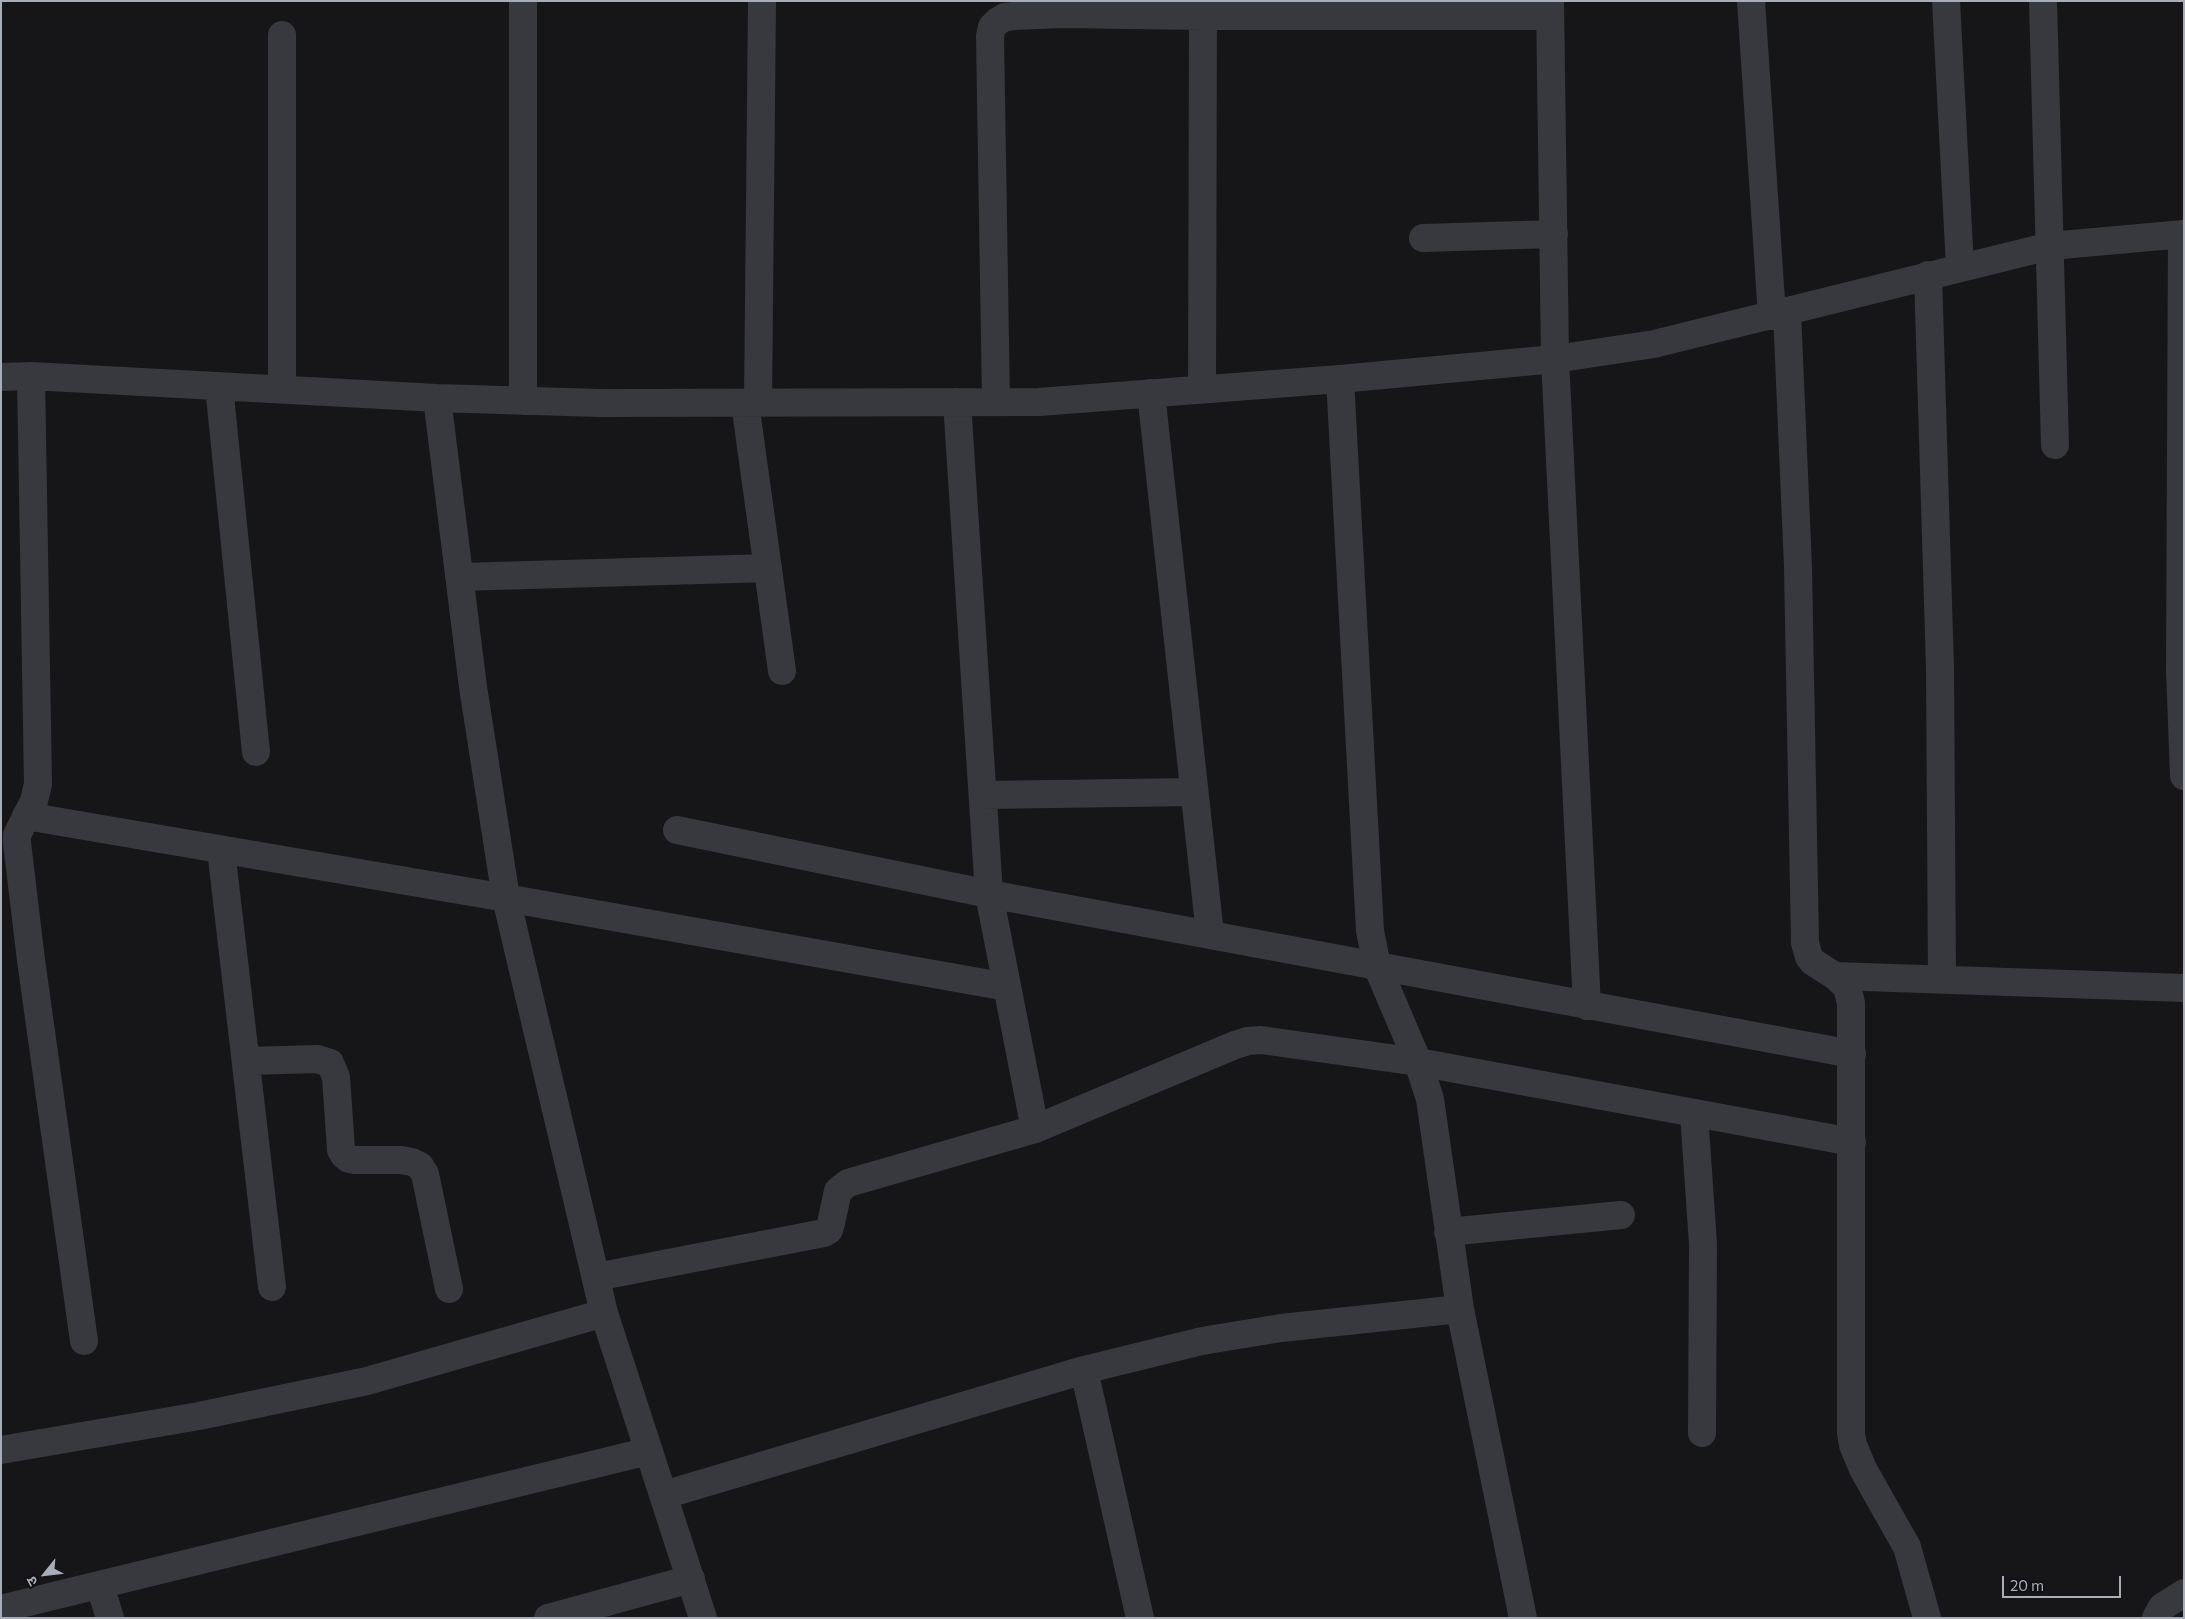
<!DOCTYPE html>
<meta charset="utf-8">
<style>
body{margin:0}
#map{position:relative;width:2185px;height:1619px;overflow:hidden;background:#161619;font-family:Commissioner,"Noto Sans Devanagari",sans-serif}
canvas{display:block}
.frame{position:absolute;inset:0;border:2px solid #a8aeb9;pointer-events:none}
.north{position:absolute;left:20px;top:1549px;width:50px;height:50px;-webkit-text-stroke:4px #111114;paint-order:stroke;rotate:241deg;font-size:14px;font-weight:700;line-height:20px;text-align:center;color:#a8aeb9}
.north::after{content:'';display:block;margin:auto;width:18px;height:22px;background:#a8aeb9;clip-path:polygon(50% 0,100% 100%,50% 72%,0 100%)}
.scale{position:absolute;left:2002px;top:1576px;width:119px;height:22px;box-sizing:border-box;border:2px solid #a8aeb9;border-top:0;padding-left:6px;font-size:15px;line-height:18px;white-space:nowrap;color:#a8aeb9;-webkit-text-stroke:4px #111114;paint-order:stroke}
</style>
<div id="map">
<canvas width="2185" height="1619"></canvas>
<div class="frame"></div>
<div class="north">उ</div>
<div class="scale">20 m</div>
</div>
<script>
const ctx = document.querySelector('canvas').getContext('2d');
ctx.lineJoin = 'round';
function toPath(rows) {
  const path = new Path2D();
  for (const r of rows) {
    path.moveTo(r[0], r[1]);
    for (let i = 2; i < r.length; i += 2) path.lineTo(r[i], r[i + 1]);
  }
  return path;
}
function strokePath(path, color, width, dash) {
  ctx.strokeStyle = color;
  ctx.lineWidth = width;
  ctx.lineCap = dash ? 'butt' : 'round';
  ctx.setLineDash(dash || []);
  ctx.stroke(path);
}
strokePath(toPath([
 [1550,1,1555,359,1587,1006],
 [1751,1,1772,316],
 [1946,1,1960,267],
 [2043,1,2055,445],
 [282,35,282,389],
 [2182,234,2180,670,2184,776],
 [1423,238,1554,234],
 [1928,275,1940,668,1942,979],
 [1787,312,1798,567,1805,943,1809,957,1813,962,1835,976,1847,987,1851,1003,1851,1433,1853,1445,1863,1469,1907,1547,1927,1618],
 [31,376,38,784,34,801,17,835,17,843,31,960,84,1341],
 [1,377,31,376,437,398,599,403,1039,402,1340,379,1555,359,1654,344,2050,246,2184,234],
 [1340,379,1370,931,1377,966,1418,1062,1430,1099,1460,1309,1523,1618],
 [219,386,256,752],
 [1202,389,1203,16],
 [1151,393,1210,934],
 [437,398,473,687,506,898,604,1313,703,1618],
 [523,401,523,1],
 [957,402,989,894,1035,1129],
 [996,402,990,36,992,27,998,21,1005,17,1014,16,1061,14,1203,16,1550,16],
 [745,403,782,671],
 [758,403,762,1],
 [461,577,768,568],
 [983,795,1194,792],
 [26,816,506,898,1007,987],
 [677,830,989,894,1852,1054],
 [221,850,272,1287],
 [1835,976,2184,988],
 [246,1061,317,1059,330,1063,336,1077,341,1150,344,1155,349,1159,355,1160,401,1160,412,1162,420,1166,425,1174,449,1289],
 [1694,1113,1703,1244,1702,1433],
 [1448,1232,1621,1215],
 [596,1277,824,1233,829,1230,831,1223,838,1191,848,1183,1035,1129,1235,1045,1248,1041,1261,1040,1418,1062,1852,1142],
 [1084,1370,1140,1618],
 [1,1450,199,1416,367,1381,604,1313],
 [664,1495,1084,1370,1202,1341,1281,1328,1460,1309],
 [100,1586,110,1618],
 [4,1608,649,1451],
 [548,1618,691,1579],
 [2156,1618,2162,1607,2184,1593]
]), '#37393e', 28);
</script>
